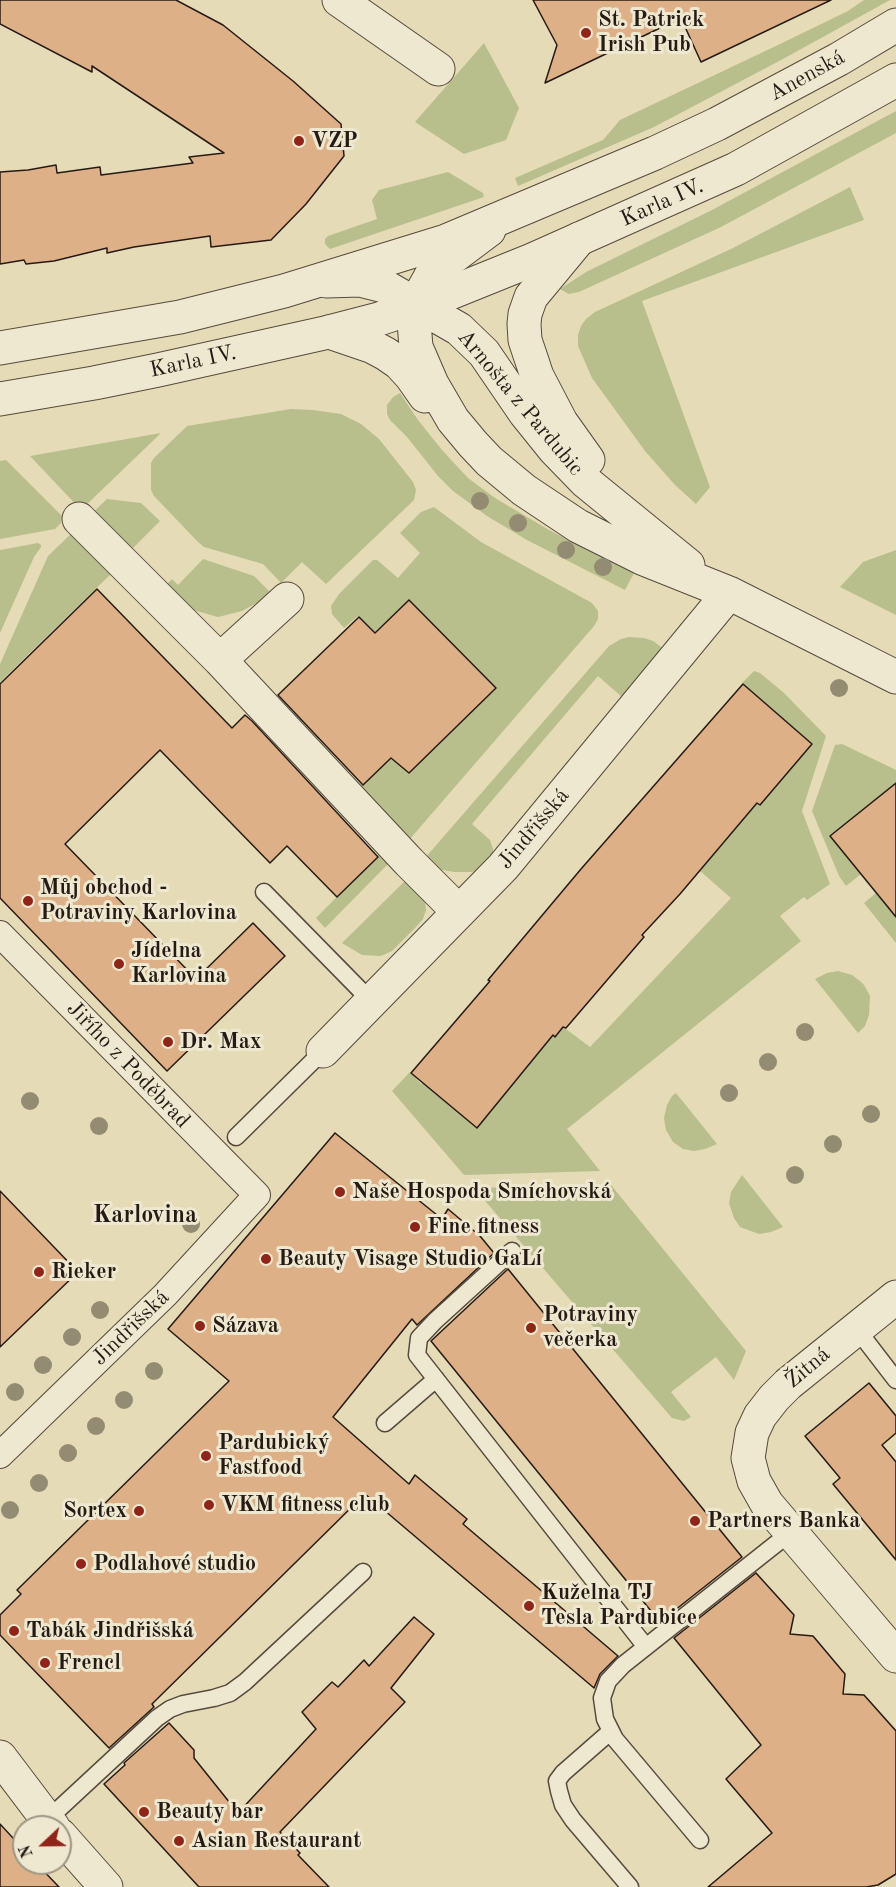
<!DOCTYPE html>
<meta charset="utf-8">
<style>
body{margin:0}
#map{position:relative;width:896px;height:1887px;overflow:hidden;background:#e5dbb7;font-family:"Old Standard TT",serif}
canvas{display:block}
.north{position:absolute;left:12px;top:1815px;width:60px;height:60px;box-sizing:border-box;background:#eee8d0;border:2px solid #9e9685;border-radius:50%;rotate:248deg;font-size:16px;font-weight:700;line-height:24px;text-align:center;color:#261a15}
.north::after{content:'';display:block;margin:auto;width:21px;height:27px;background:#8f2418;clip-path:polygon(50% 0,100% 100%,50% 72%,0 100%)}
</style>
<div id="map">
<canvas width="896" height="1887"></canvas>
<div class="north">N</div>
</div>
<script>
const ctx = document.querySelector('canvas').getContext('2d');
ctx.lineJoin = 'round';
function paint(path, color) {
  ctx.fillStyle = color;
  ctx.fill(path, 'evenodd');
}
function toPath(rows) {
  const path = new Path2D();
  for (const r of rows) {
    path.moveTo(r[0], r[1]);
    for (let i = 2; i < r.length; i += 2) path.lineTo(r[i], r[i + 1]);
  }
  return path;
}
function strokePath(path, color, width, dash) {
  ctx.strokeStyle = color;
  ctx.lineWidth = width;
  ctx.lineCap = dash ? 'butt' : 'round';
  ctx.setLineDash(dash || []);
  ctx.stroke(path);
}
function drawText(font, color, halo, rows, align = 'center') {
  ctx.font = font + ' "Old Standard TT",serif';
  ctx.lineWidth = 6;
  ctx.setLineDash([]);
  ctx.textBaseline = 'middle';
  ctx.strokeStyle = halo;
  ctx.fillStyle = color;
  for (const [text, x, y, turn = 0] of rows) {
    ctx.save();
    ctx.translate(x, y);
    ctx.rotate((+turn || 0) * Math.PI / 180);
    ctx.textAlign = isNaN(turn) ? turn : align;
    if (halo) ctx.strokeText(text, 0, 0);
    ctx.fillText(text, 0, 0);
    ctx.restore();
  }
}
paint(toPath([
 [864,0,890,0,783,59,654,127,518,186,515,178,603,140,620,120,778,45,848,11],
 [484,43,519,108,506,140,464,154,415,122],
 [896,111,896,133,721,227,579,292,569,294,560,289,586,272,712,210],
 [448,172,483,193,484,197,330,249,325,244,325,239,328,236,377,219,372,200,379,190],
 [850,187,864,220,642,301,710,487,696,504,675,485,645,451,592,378,578,346,578,335,581,326,586,319,595,312,733,248],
 [400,393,418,420,442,450,468,478,495,498,549,530,634,573,625,590,527,540,487,516,453,491,438,476,407,437,390,420,387,414,387,405,393,397],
 [291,409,313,410,341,414,361,424,379,439,413,482,416,490,414,500,326,584,302,562,281,583,263,564,204,547,197,541,154,496,151,490,151,463,154,458,187,426],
 [161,433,81,510,30,456],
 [6,460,62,516,61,523,55,529,0,539,0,461],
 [107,499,141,503,160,521,125,556,88,517],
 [434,507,481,542,592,603,598,611,598,619,594,626,409,840,356,790,390,758,408,772,495,687,409,600,375,632,358,616,344,628,332,614,331,606,339,594,373,560,377,560,398,578,420,553,400,533,421,512],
 [76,529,115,570,0,682,0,664,48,556],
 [38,543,41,545,41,547,34,557,0,633,0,550],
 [896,550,896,615,840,587,863,562],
 [203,559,254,576,270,592,269,596,242,611,218,617,190,609,166,585,172,579,178,585],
 [629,637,644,638,653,641,664,649,622,697,598,676,472,824,490,840,493,849,493,855,482,869,472,872,454,872,437,869,425,858,609,646,621,639],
 [754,671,760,673,784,693,826,736,802,811,830,884,807,900,804,897,780,916,801,941,567,1129,600,1171,464,1175,392,1091,410,1072,421,1084,423,1083,476,1127,552,1035,554,1036,562,1026,590,1047,731,898,700,871,756,805,758,803,760,805,813,743,811,743,742,683],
 [842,744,896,770,896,798,890,788,829,837,832,837,861,874,846,886,839,876,812,811,835,745],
 [379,854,389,863,325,928,316,918],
 [407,879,425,900,426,910,423,919,416,927,392,951,381,956,362,955,342,943],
 [876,893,896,917,896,943,864,903],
 [838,971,852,975,860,981,864,985,870,996,869,1015,865,1026,858,1033,815,979,827,973],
 [676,1093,717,1144,705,1149,694,1151,683,1149,673,1142,666,1130,664,1118,667,1105,672,1096],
 [742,1175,783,1227,771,1232,759,1234,740,1227,734,1218,729,1203,731,1192],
 [611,1185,746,1351,734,1380,716,1357,671,1392,691,1417,684,1421,672,1418,474,1188]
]), '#b8bf8c');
const building = toPath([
 [0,0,176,0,223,25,293,81,341,124,344,156,306,204,271,240,211,247,210,236,134,247,107,253,107,248,54,261,26,264,24,260,0,264,0,172,28,170,56,165,57,173,100,167,101,175,193,163,189,157,224,153,92,66,92,72,0,24,0,0],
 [533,0,831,0,701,62,681,18,545,83,557,45,533,0],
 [97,589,232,728,245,715,252,721,378,857,337,897,287,846,270,863,160,750,65,844,196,979,253,923,285,956,167,1071,0,898,0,684,97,589],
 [409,600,496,688,409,773,391,758,363,785,278,695,359,617,375,633,409,600],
 [743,684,812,744,760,805,757,803,680,894,642,935,644,937,566,1028,563,1027,555,1037,553,1035,477,1128,411,1073,490,981,488,980,498,968,581,869,743,684],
 [896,783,896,917,830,836,896,783],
 [335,1133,442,1219,448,1209,480,1236,494,1253,417,1325,412,1319,333,1417,409,1484,415,1475,467,1519,463,1524,618,1656,600,1674,594,1688,365,1494,152,1704,154,1707,109,1748,0,1635,0,1615,21,1594,17,1590,229,1381,168,1329,335,1133],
 [0,1191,78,1272,0,1347,0,1191],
 [508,1269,742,1557,660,1622,431,1341,508,1269],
 [869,1383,896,1416,896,1433,882,1445,896,1462,896,1560,833,1484,840,1478,805,1436,869,1383],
 [756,1573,794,1615,790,1634,813,1636,845,1674,843,1694,864,1695,896,1731,896,1874,878,1885,866,1887,708,1887,772,1833,726,1779,761,1745,674,1638,756,1573],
 [414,1617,434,1634,391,1688,405,1702,280,1832,300,1853,298,1855,329,1887,199,1887,104,1784,125,1765,124,1763,169,1723,194,1750,194,1758,238,1813,316,1729,302,1712,332,1682,338,1687,364,1660,369,1666,414,1617],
 [0,1824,24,1850,24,1863,36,1863,59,1887,0,1887,0,1824]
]);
paint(building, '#deb087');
strokePath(building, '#261a15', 1.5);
const service = toPath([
 [264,892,372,1002],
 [236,1137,323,1051],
 [512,1251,435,1321,419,1338,417,1355,646,1647],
 [856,1328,896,1380],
 [385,1423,436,1379],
 [611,1731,563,1773,557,1781,559,1791,563,1805,573,1820,630,1887],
 [47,1820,157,1718,170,1709,183,1704,214,1698,230,1693,245,1682,363,1572],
 [700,1840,615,1739,605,1719,602,1698,608,1681,623,1665,791,1532]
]);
const pedestrian = toPath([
 [0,934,257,1195,165,1295,0,1455]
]);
const minor = toPath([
 [339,0,438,69],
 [489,230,433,272,422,292,414,322,416,347,432,384,453,420,473,444,489,461,524,490,578,526,644,559,729,593,896,677],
 [579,239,531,297,525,314,524,324,525,340,537,376,561,422,588,460],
 [326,281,360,280,384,286,459,329,484,353,525,413,554,449,586,482,688,565],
 [329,332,373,347,386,354,399,363,411,376,425,396],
 [79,519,220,660,409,862,459,912],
 [220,660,287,599],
 [323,1051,503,867,729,593],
 [896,1297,788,1384,774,1398,760,1416,752,1433,748,1458,754,1481,767,1504,896,1656],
 [0,1757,53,1827],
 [60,1835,106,1887]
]);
const tertiary = toPath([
 [0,348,180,317,284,291,446,241,655,153,717,124,839,59,896,25],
 [0,399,94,383,158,370,329,332,379,319,418,306,532,260,736,169,896,80]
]);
strokePath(service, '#564a3e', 19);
strokePath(pedestrian, '#564a3e', 28);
strokePath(minor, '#564a3e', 35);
strokePath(tertiary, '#564a3e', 35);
strokePath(service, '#eee8d0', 16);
strokePath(pedestrian, '#eee8d0', 26);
strokePath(minor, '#eee8d0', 33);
strokePath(tertiary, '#eee8d0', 33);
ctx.fillStyle = '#948c72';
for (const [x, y] of [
 [480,501],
 [518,523],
 [566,550],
 [603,567],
 [839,688],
 [805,1032],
 [768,1062],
 [729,1093],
 [30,1101],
 [871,1114],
 [99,1126],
 [833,1144],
 [795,1175],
 [191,1224],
 [100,1310],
 [72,1337],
 [43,1365],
 [154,1371],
 [15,1392],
 [124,1400],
 [96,1426],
 [68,1453],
 [39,1483],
 [10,1510]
]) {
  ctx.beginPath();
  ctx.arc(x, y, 9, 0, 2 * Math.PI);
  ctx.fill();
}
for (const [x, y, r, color] of [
 [586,33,6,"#8f2418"],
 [299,141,6,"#8f2418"],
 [28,901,6,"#8f2418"],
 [119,964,6,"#8f2418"],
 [168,1042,6,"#8f2418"],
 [340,1192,6,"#8f2418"],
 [415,1227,6,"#8f2418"],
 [266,1259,6,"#8f2418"],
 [39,1272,6,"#8f2418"],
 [200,1326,6,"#8f2418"],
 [531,1328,6,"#8f2418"],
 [206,1456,6,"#8f2418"],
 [209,1505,6,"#8f2418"],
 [139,1511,6,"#8f2418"],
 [695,1521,6,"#8f2418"],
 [81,1564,6,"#8f2418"],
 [529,1606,6,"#8f2418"],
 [14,1631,6,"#8f2418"],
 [45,1663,6,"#8f2418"],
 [144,1812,6,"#8f2418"],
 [179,1841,6,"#8f2418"]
]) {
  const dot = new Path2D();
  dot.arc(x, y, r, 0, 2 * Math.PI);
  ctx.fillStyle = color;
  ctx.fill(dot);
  strokePath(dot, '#eee8d0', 2);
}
drawText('bold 22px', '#261a15', '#eee8d0', [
 ["St. Patrick",598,20],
 ["Irish Pub",598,45],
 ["VZP",311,141],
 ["Můj obchod -",40,888],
 ["Potraviny Karlovina",40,913],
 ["Jídelna",131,951],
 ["Karlovina",131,976],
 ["Dr. Max",180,1042],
 ["Naše Hospoda Smíchovská",352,1192],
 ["Fine fitness",427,1227],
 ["Beauty Visage Studio GaLí",278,1259],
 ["Rieker",51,1272],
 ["Potraviny",543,1315],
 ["večerka",543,1340],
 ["Sázava",212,1326],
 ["Pardubický",218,1443],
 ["Fastfood",218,1468],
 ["VKM fitness club",221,1505],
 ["Sortex",127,1511,"right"],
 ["Partners Banka",707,1521],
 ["Podlahové studio",93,1564],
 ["Kuželna TJ",541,1593],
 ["Tesla Pardubice",541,1618],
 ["Tabák Jindřišská",26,1631],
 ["Frencl",57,1663],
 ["Beauty bar",156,1812],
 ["Asian Restaurant",191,1841]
], 'left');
drawText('22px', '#261a15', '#eee8d0', [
 ["Anenská",807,76,-29],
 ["Karla IV.",662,203,-24],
 ["Karla IV.",193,362,-12],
 ["Arnošta z Pardubic",520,403,50],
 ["Jindřišská",534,829,-50],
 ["Jiřího z Poděbrad",128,1065,46],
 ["Jindřišská",131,1328,-44],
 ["Žitná",808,1368,-40]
]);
drawText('bold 24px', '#261a15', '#eee8d0', [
 ["Karlovina",145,1216]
]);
</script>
